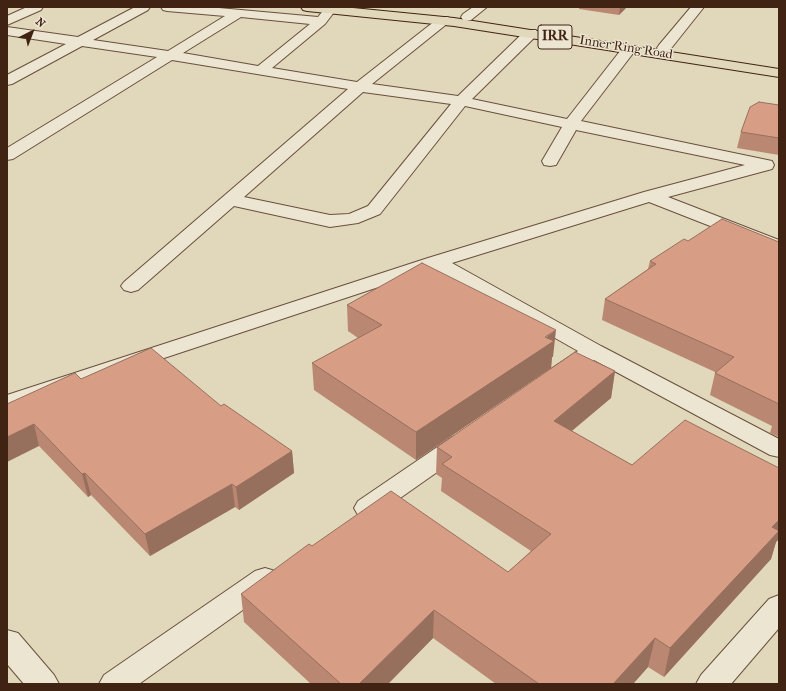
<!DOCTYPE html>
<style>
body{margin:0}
#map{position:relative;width:786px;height:691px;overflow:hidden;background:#e1d7ba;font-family:"IM FELL French Canon",serif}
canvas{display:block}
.frame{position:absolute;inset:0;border:8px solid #412313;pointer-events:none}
.north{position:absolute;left:12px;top:12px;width:40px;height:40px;-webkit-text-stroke:3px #ece5d2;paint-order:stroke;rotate:42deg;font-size:11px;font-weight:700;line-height:16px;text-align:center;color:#412313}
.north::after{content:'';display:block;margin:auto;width:14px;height:18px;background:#412313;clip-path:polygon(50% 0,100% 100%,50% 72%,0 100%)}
</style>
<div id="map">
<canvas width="786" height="691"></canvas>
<div class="frame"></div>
<div class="north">N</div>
</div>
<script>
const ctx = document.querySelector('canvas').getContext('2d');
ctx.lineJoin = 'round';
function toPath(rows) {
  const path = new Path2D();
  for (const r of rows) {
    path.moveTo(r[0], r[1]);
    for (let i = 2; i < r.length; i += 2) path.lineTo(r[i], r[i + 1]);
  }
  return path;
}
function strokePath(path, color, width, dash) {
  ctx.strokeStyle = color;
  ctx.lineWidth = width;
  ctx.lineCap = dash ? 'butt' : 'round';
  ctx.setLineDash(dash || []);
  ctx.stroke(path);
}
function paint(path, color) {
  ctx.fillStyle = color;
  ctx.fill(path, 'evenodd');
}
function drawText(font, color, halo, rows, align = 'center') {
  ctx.font = font + ' "IM FELL French Canon",serif';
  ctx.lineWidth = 3;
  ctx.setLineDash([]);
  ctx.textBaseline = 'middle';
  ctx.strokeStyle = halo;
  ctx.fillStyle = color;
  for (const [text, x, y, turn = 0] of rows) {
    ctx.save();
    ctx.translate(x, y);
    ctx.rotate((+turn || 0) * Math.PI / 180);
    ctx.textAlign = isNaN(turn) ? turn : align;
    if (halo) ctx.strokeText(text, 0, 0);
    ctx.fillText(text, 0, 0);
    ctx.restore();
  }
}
const minor = toPath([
 [27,7,43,7,41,10,7,25,7,16,27,7],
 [135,7,150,7,148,10,93,40,168,51,225,16,167,11,163,10,161,7,208,7,318,17,326,7,338,7,325,24,272,68,357,82,440,17,448,17,450,20,448,23,372,84,458,96,526,30,536,30,538,33,536,36,472,99,567,119,624,46,634,46,636,49,634,52,581,121,772,161,774,165,772,169,668,197,779,240,779,253,649,202,452,263,601,346,779,439,779,457,770,455,594,360,567,379,559,381,551,379,548,374,551,369,578,351,433,269,7,410,7,395,428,258,644,192,745,165,576,130,556,165,550,166,544,165,542,161,562,127,465,106,380,214,358,223,330,227,234,206,138,290,131,292,124,290,121,286,124,282,348,89,172,60,13,159,7,160,7,148,157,57,82,46,12,84,7,85,7,75,66,44,7,35,7,27,78,37,135,7],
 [241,17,310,24,258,66,183,53,241,17],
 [363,92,451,104,368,206,349,214,330,215,244,197,363,92],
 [473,7,487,7,471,20,463,20,461,17,463,14,473,7],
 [691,7,704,7,669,51,659,51,657,48,659,45,691,7],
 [461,435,470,437,473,443,470,449,376,515,367,517,358,515,354,508,358,501,452,437,461,435],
 [265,568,275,571,279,579,275,587,139,684,99,684,104,675,255,571,265,568],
 [779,595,779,628,731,684,696,684,701,675,769,599,779,595],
 [7,630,18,633,54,675,59,684,24,684,7,664,7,630]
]);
const primary = toPath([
 [301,7,343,7,454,18,779,69,779,77,454,26,307,11,303,10,301,7]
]);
strokePath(minor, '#69503d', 2);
strokePath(primary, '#412313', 2);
paint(minor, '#ece5d2');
paint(primary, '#e1d7ba');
paint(toPath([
 [579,7,627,7,619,15,579,9],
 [779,105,779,155,737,148,741,132],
 [688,241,779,242,779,437,770,433,772,426,710,395,715,373,715,372,602,320,605,299,648,269,650,261],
 [347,305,553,357,552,357,551,368,416,460,314,390,312,363,358,338,348,331],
 [615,371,611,398,572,431,632,465,779,468,779,539,776,542,771,559,664,677,648,667,633,684,496,684,433,638,388,684,311,684,244,622,241,594,312,546,508,572,531,551,441,491,442,478,436,474,437,447],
 [81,379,221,406,292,451,294,473,239,510,235,507,150,556,91,495,88,497,39,446,7,404]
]), '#ba8872');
paint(toPath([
 [620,7,627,7,619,15],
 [556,330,553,357,552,357,551,368,416,460,416,432],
 [615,371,611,398,551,448,554,421],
 [34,424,39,446,7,462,7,437],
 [292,451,294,473,239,510,236,487],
 [85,473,91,495,88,497,82,474],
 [232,484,235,507,150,556,145,534],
 [779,520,779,539,776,542,771,559,664,677,670,648,772,527],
 [434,610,433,638,388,684,359,684],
 [655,638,648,667,633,684,613,684]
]), '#976f5d');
const building = toPath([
 [759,102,779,105,779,138,741,132,750,107,759,102],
 [722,219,779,242,779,404,715,373,734,357,605,299,656,264,650,261,684,239,688,241,722,219],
 [422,263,556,330,545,337,554,341,416,432,312,363,382,325,347,305,422,263],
 [151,348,221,406,224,404,292,451,236,487,232,484,145,534,85,473,82,474,34,424,7,437,7,404,75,373,81,379,151,348],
 [575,352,615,371,554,421,632,465,685,420,779,468,779,520,772,527,779,531,670,648,655,638,613,684,539,684,434,610,359,684,341,684,241,594,309,544,312,546,391,491,508,572,551,534,442,464,452,457,437,447,575,352]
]);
paint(building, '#d89e85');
strokePath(building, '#976f5d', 1);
drawText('13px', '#412313', '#ece5d2', [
 ["Inner Ring Road",626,48,9]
]);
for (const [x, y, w] of [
 [555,37,34]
]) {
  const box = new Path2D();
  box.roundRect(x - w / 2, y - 12, w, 24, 3);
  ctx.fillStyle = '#ece5d2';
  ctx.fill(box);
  strokePath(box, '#412313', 1);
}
drawText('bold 14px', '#412313', null, [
 ["IRR",555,37]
]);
</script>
